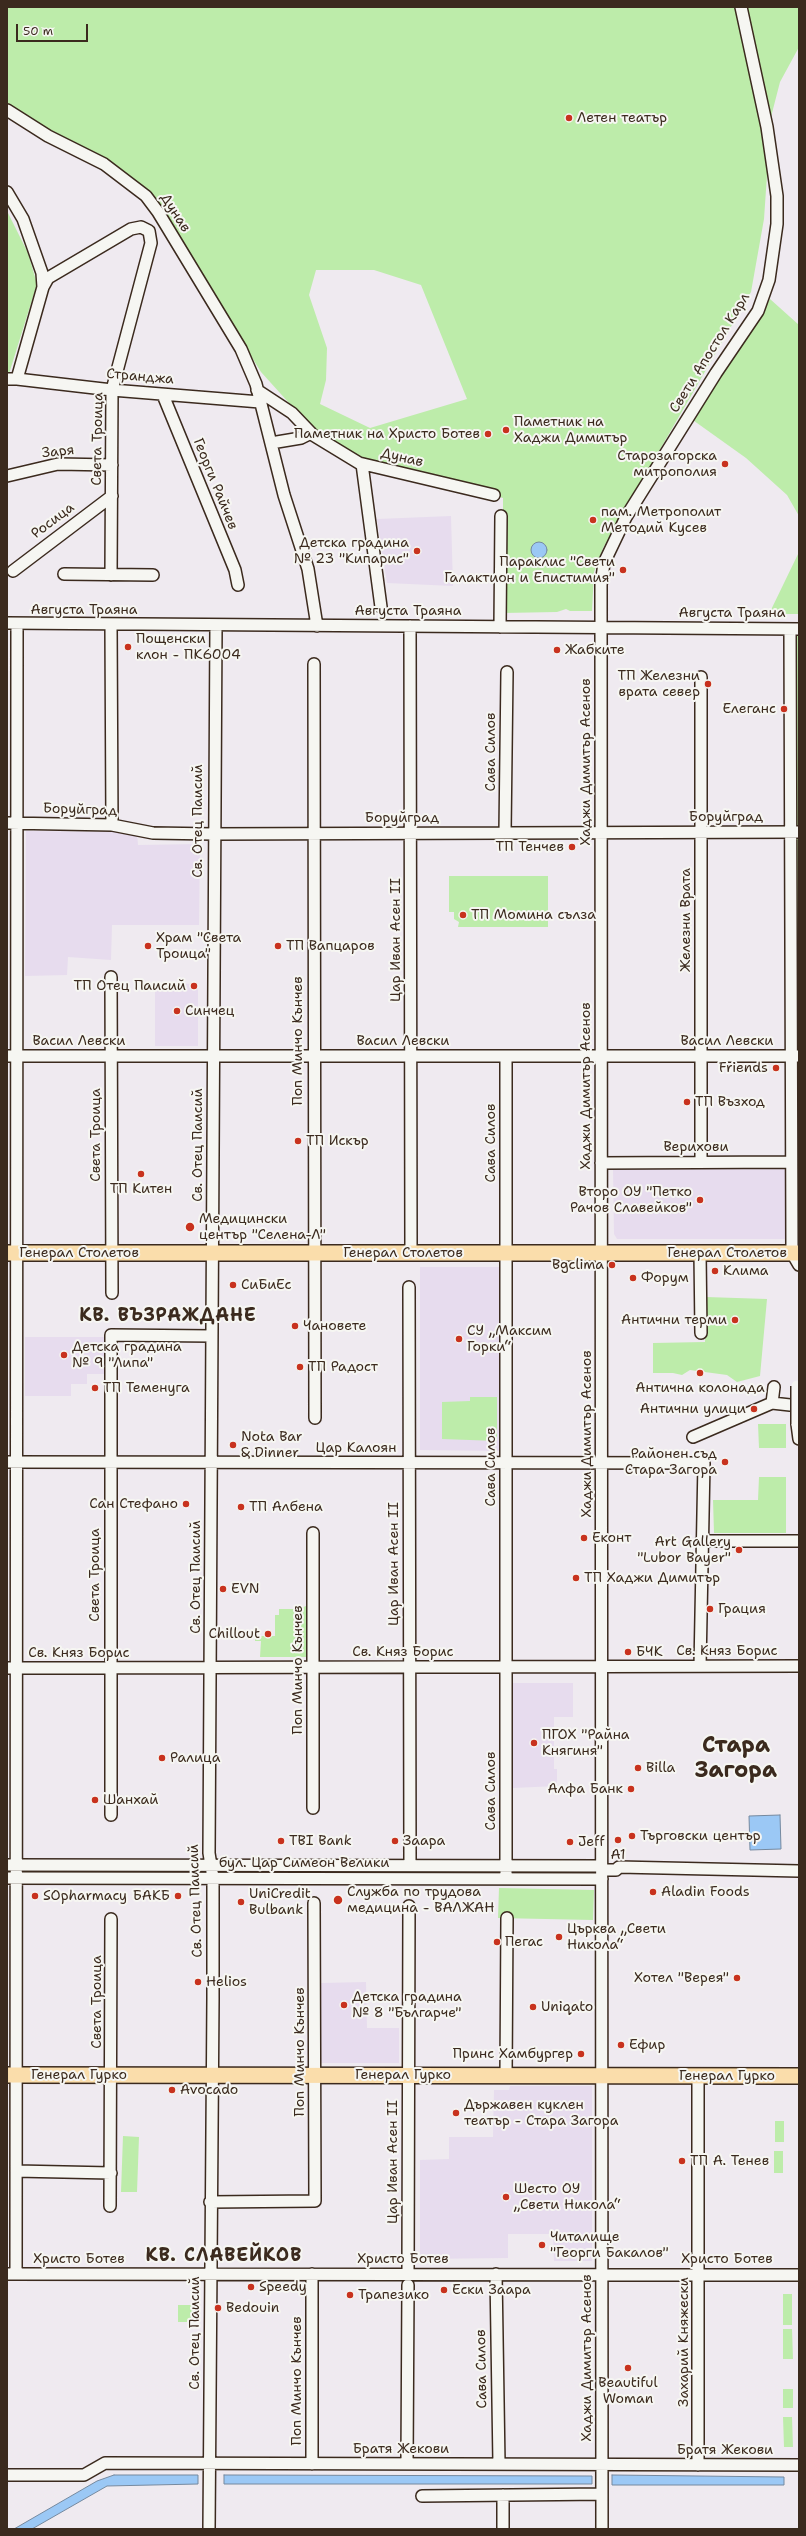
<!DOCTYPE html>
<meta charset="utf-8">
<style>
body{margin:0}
#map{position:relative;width:806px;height:2536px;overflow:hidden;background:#efeaf0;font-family:"Shantell Sans",sans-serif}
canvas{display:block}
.frame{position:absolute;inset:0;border:8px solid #3b2a1e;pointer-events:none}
.scale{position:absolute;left:16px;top:24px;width:72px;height:18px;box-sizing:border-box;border:2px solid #3b2a1e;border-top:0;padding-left:5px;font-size:12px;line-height:14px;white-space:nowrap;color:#3b2a1e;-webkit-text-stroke:3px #f6f6f2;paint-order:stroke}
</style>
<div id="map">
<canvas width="806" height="2536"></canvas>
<div class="frame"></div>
<div class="scale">50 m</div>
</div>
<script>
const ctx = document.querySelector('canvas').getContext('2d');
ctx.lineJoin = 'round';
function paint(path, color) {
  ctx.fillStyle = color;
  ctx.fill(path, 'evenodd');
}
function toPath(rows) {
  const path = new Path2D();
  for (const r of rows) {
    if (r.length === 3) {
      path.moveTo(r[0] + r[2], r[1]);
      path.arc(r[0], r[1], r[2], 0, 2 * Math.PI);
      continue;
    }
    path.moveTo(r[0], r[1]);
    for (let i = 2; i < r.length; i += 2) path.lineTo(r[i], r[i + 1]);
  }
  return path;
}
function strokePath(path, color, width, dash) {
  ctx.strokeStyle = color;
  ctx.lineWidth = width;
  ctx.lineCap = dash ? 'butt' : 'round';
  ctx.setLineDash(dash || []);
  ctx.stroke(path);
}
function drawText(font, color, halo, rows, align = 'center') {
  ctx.font = font + ' "Shantell Sans",sans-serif';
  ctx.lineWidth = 4;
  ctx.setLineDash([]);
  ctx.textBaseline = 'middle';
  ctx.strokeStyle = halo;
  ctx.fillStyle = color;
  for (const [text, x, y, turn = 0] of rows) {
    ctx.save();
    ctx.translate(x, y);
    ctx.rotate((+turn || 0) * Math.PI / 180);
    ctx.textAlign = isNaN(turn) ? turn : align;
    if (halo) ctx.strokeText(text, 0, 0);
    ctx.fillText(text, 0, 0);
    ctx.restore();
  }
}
paint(toPath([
 [451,516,453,586,387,583,377,519],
 [26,831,137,832,138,845,200,844,199,925,112,925,111,960,68,957,67,975,25,976],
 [155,983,198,984,198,1046,155,1046],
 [786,1167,786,1239,617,1239,614,1234,613,1169],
 [420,1267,499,1267,499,1451,420,1450],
 [25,1337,104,1337,104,1374,87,1374,87,1384,71,1384,71,1396,25,1396],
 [513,1683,573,1683,573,1717,554,1717,554,1769,557,1769,557,1786,513,1788],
 [366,1982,367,2028,399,2028,399,2063,321,2063,321,1983],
 [510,2086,592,2086,592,2261,554,2261,553,2234,508,2234,508,2258,420,2259,420,2160,449,2159,449,2137,493,2137,494,2090,509,2090]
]), '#e7dcee');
paint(toPath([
 [7,7,799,7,799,47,780,82,771,117,764,219,751,292,603,548,594,572,592,611,570,611,566,609,557,612,503,613,503,498,364,460,308,424,261,372,158,208,60,137,7,106],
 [316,270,374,270,421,285,467,399,370,428,320,404,326,380,327,348,309,295],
 [7,211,28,253,37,284,8,377],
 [770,299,799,325,799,516,787,495,746,458,690,418],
 [799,552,799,614,769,614],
 [790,629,799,629,799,1253,792,1253],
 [449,876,548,876,548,927,458,927,459,922,454,919,454,912,449,912],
 [706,1297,767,1299,760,1376,737,1382,727,1375,690,1370,682,1375,673,1373,653,1373,653,1343,705,1342],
 [470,1397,497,1397,497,1441,442,1439,442,1402,470,1401],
 [758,1424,786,1424,786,1448,759,1448],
 [759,1477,786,1477,786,1533,714,1533,713,1500,758,1500],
 [306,1606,306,1657,260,1657,261,1641,255,1641,255,1636,275,1636,275,1615,279,1615,279,1609,298,1609],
 [499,1888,594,1890,593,1920,498,1918],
 [775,2121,784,2121,784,2142,775,2142],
 [123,2136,139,2137,137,2192,121,2192],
 [774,2151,783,2151,783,2173,774,2173],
 [783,2294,792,2294,792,2325,783,2325],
 [178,2305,193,2305,193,2322,178,2322],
 [783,2329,792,2329,793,2359,783,2359],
 [783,2389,793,2389,793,2408,783,2408],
 [783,2417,792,2417,793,2447,784,2447]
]), '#bdecaa');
const water = toPath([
 [539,550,8],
 [780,1815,781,1849,750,1850,749,1816,780,1815],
 [114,2475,198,2475,198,2484,107,2486,32,2529,14,2529,97,2481,114,2475],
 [224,2475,592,2476,592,2484,224,2484,224,2475],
 [612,2475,784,2477,784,2485,612,2485,612,2475]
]);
paint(water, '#9bc8f5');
strokePath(water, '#75899f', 1);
const minor = toPath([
 [7,110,48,136,104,164,146,196,158,212,241,349,256,384,284,495,308,569,317,626],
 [7,192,23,219,42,273,43,287],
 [7,379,17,379,43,287,48,278,131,229,141,227,149,231,151,243,112,390,111,575],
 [17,379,112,390,260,402],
 [257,390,292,413,313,435,359,463,494,495],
 [163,395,235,570,238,585],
 [271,443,301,438,311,433],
 [362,464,381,607],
 [7,476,58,464,112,465],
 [13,571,112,496],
 [64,574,153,575],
 [7,623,799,629],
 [111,625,112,825],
 [410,626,411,1253],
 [500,627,501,516],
 [790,629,792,1253,799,1265],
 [314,664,315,1418],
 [701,677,701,1162],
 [7,823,112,825,153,833,213,834,799,832],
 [505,832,507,672],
 [111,977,112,1293],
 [7,1056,799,1056],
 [506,1056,506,1878],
 [601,1163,791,1162],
 [700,1253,701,1333],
 [409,1287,410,1865],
 [772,1403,774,1387],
 [797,1424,799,1439],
 [693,1437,772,1403,799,1406],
 [7,1462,704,1463,700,1666],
 [313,1533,313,1808],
 [701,1541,799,1541],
 [7,1668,799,1666],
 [111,1815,111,1335,212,1336],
 [7,1865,602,1866],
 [602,1870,616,1870,619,1867,799,1871],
 [7,1878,602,1879],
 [506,2076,507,1918],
 [698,2076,698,2465],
 [16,2171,111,2173],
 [210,2202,315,2201,314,1903],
 [110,2206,111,1919],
 [7,2274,799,2275],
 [16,2274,17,625],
 [408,2274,409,1906],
 [496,2274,499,2464],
 [312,2464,312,2274],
 [407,2464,408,2285],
 [7,2475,84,2475,105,2463,799,2465],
 [422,2496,602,2494],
 [209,2529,213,1998,213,1878,209,1853,216,625],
 [503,2529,503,2495],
 [602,2529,601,585,604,563,626,517,716,373,758,311,769,280,777,224,777,196,767,127,741,7]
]);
const major = toPath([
 [7,1253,799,1253],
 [7,2075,799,2076]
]);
strokePath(minor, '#3b2a1e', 14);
strokePath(major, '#3b2a1e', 18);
strokePath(minor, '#f6f6f2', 11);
strokePath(major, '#faddab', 15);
const minorBridge = toPath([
 [797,1424,797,1386]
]);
strokePath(minorBridge, '#3b2a1e', 14, []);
strokePath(minorBridge, '#f6f6f2', 11);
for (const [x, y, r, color] of [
 [569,118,4,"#c8321e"],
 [506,430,4,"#c8321e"],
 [488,434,4,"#c8321e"],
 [725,464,4,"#c8321e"],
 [593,520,4,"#c8321e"],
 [417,551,4,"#c8321e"],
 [623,570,4,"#c8321e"],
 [128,647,4,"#c8321e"],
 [557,650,4,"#c8321e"],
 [708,684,4,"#c8321e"],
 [784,709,4,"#c8321e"],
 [572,847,4,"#c8321e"],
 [463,915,4,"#c8321e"],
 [148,946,4,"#c8321e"],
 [278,946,4,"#c8321e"],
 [194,986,4,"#c8321e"],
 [177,1011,4,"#c8321e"],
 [776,1068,4,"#c8321e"],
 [687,1102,4,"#c8321e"],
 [298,1141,4,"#c8321e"],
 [141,1174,4,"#c8321e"],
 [700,1200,4,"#c8321e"],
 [190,1227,5,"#c8321e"],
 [612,1265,4,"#c8321e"],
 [715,1271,4,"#c8321e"],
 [633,1278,4,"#c8321e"],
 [233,1285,4,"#c8321e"],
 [735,1320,4,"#c8321e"],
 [295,1326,4,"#c8321e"],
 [459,1339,4,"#c8321e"],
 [64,1355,4,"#c8321e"],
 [300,1367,4,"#c8321e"],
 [700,1373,4,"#c8321e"],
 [95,1388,4,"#c8321e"],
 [754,1409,4,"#c8321e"],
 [233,1445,4,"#c8321e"],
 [725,1462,4,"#c8321e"],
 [186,1504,4,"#c8321e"],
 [241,1507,4,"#c8321e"],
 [584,1538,4,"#c8321e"],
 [739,1550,4,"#c8321e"],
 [576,1578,4,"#c8321e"],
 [223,1589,4,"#c8321e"],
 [710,1609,4,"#c8321e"],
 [268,1634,4,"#c8321e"],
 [628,1652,4,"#c8321e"],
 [534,1743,4,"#c8321e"],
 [162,1758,4,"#c8321e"],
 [638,1768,4,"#c8321e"],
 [631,1789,4,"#c8321e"],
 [95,1800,4,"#c8321e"],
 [632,1836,4,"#c8321e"],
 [618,1840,4,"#c8321e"],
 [281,1841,4,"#c8321e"],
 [395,1841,4,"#c8321e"],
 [570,1842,4,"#c8321e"],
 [653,1892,4,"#c8321e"],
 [35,1896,4,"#c8321e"],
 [178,1896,4,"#c8321e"],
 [338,1900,5,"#c8321e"],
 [241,1902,4,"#c8321e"],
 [559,1937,4,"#c8321e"],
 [497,1942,4,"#c8321e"],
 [737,1978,4,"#c8321e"],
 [198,1982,4,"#c8321e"],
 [344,2005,4,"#c8321e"],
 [533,2007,4,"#c8321e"],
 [621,2045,4,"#c8321e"],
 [581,2054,4,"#c8321e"],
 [172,2090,4,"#c8321e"],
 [456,2113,4,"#c8321e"],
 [682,2161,4,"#c8321e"],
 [506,2197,4,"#c8321e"],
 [542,2245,4,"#c8321e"],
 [251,2287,4,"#c8321e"],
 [444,2290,4,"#c8321e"],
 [350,2295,4,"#c8321e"],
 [218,2308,4,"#c8321e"],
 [628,2368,4,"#c8321e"]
]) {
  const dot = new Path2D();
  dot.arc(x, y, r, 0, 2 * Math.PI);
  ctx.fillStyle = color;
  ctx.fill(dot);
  strokePath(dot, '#f6f6f2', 1.5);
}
drawText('14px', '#3b2a1e', '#f6f6f2', [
 ["Летен театър",577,118],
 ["Паметник на",514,422],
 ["Хаджи Димитър",514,438],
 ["Паметник на Христо Ботев",480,434,"right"],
 ["Старозагорска",717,456,"right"],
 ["митрополия",717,472,"right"],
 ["пам. Метрополит",601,512],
 ["Методий Кусев",601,528],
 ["Детска градина",409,543,"right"],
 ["№ 23 \"Кипарис\"",409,559,"right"],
 ["Параклис \"Свети",615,562,"right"],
 ["Галактион и Епистимия\"",615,578,"right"],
 ["Пощенски",136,639],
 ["клон - ПК6004",136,655],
 ["Жабките",565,650],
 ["ТП Железни",700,676,"right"],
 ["врата север",700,692,"right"],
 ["Елеганс",776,709,"right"],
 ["ТП Тенчев",564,847,"right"],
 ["ТП Момина сълза",471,915],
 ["Храм \"Света",156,938],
 ["Троица\"",156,954],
 ["ТП Вапцаров",286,946],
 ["ТП Отец Паисий",186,986,"right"],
 ["Синчец",185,1011],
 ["Friends",768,1068,"right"],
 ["ТП Възход",695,1102],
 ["ТП Искър",306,1141],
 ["ТП Китен",141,1189,"center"],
 ["Второ ОУ \"Петко",692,1192,"right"],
 ["Рачов Славейков\"",692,1208,"right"],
 ["Медицински",199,1219],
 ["център \"Селена-Л\"",199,1235],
 ["Bgclima",604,1265,"right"],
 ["Клима",723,1271],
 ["Форум",641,1278],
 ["СиБиЕс",241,1285],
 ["Антични терми",727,1320,"right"],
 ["Чановете",303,1326],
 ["СУ „Максим",467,1331],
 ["Горки“",467,1347],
 ["Детска градина",72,1347],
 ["№ 9 \"Липа\"",72,1363],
 ["ТП Радост",308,1367],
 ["ТП Теменуга",103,1388],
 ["Антична колонада",700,1388,"center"],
 ["Антични улици",746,1409,"right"],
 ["Nota Bar",241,1437],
 ["& Dinner",241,1453],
 ["Районен съд",717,1454,"right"],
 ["Стара Загора",717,1470,"right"],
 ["Сан Стефано",178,1504,"right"],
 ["ТП Албена",249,1507],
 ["Еконт",592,1538],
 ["Art Gallery",731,1542,"right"],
 ["\"Lubor Bayer\"",731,1558,"right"],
 ["ТП Хаджи Димитър",584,1578],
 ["EVN",231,1589],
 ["Грация",718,1609],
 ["Chillout",260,1634,"right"],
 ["БЧК",636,1652],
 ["ПГОХ \"Райна",542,1735],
 ["Княгиня\"",542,1751],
 ["Ралица",170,1758],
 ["Billa",646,1768],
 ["Алфа Банк",623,1789,"right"],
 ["Шанхай",103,1800],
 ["Търговски център",640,1836],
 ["TBI Bank",289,1841],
 ["Заара",403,1841],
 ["Jeff",578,1842],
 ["A1",618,1855,"center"],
 ["Служба по трудова",347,1892],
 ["медицина - ВАЛЖАН",347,1908],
 ["Aladin Foods",661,1892],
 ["UniCredit",249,1894],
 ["Bulbank",249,1910],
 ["SOpharmacy",43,1896],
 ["БАКБ",170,1896,"right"],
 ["Църква „Свети",567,1929],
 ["Никола“",567,1945],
 ["Пегас",505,1942],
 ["Хотел \"Верея\"",729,1978,"right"],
 ["Helios",206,1982],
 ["Детска градина",352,1997],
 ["№ 8 \"Българче\"",352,2013],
 ["Uniqato",541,2007],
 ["Ефир",629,2045],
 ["Принс Хамбургер",573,2054,"right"],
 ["Avocado",180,2090],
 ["Държавен куклен",464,2105],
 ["театър - Стара Загора",464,2121],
 ["ТП А. Тенев",690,2161],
 ["Шесто ОУ",514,2189],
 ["„Свети Никола“",514,2205],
 ["Читалище",550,2237],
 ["\"Георги Бакалов\"",550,2253],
 ["Speedy",259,2287],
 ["Ески Заара",452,2290],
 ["Трапезико",358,2295],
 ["Bedouin",226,2308],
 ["Beautiful",628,2383,"center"],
 ["Woman",628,2399,"center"]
], 'left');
drawText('14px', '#3b2a1e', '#f6f6f2', [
 ["Дунав",175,213,57],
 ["Свети Апостол Карл",710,353,-58],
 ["Странджа",140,377,5],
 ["Света Троица",98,439,-89],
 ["Заря",58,452,-6],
 ["Дунав",402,458,13],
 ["Георги Райчев",215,484,68],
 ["Росица",53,521,-37],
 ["Августа Траяна",84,610],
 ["Августа Траяна",408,611],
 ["Августа Траяна",732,613],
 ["Сава Силов",491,752,-90],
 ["Хаджи Димитър Асенов",586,762,-90],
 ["Боруйград",80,810,2],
 ["Боруйград",726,817],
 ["Боруйград",402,818],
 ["Св. Отец Паисий",198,821,-90],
 ["Железни Врата",686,920,-90],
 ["Цар Иван Асен II",396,940,-90],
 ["Васил Левски",79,1041],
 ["Поп Минчо Кънчев",298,1041,-90],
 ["Васил Левски",403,1041],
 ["Васил Левски",727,1041],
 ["Хаджи Димитър Асенов",586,1086,-90],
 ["Света Троица",96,1135,-90],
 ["Сава Силов",491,1143,-90],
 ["Св. Отец Паисий",198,1145,-90],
 ["Верихови",696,1147],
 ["Генерал Столетов",79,1253],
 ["Генерал Столетов",403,1253],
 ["Генерал Столетов",727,1253],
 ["Хаджи Димитър Асенов",587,1434,-90],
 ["Цар Калоян",356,1448],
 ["Сава Силов",491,1467,-90],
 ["Цар Иван Асен II",394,1564,-90],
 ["Света Троица",95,1575,-90],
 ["Св. Отец Паисий",196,1577,-90],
 ["Св. Княз Борис",727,1651],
 ["Св. Княз Борис",403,1652],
 ["Св. Княз Борис",79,1653],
 ["Поп Минчо Кънчев",298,1670,-90],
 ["Сава Силов",491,1791,-90],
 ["бул. Цар Симеон Велики",304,1863],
 ["Св. Отец Паисий",196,1901,-92],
 ["Света Троица",97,2002,-90],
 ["Поп Минчо Кънчев",300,2052,-90],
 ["Генерал Гурко",79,2075],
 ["Генерал Гурко",403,2075],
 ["Генерал Гурко",727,2076],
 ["Цар Иван Асен II",393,2162,-90],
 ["Христо Ботев",79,2259],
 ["Христо Ботев",403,2259],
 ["Христо Ботев",727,2259],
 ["Св. Отец Паисий",195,2333,-90],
 ["Захарий Княжески",684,2342,-90],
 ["Хаджи Димитър Асенов",587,2358,-90],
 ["Сава Силов",482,2369,-91],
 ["Поп Минчо Кънчев",297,2381,-90],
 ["Братя Жекови",401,2449],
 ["Братя Жекови",725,2450]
]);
ctx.letterSpacing = '1px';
drawText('bold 18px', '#3b2a1e', '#f6f6f2', [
 ["КВ. ВЪЗРАЖДАНЕ",168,1316],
 ["КВ. СЛАВЕЙКОВ",224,2256]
]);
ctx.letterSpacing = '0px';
drawText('bold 22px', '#3b2a1e', '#f6f6f2', [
 ["Стара",736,1746],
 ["Загора",736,1771]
]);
</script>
